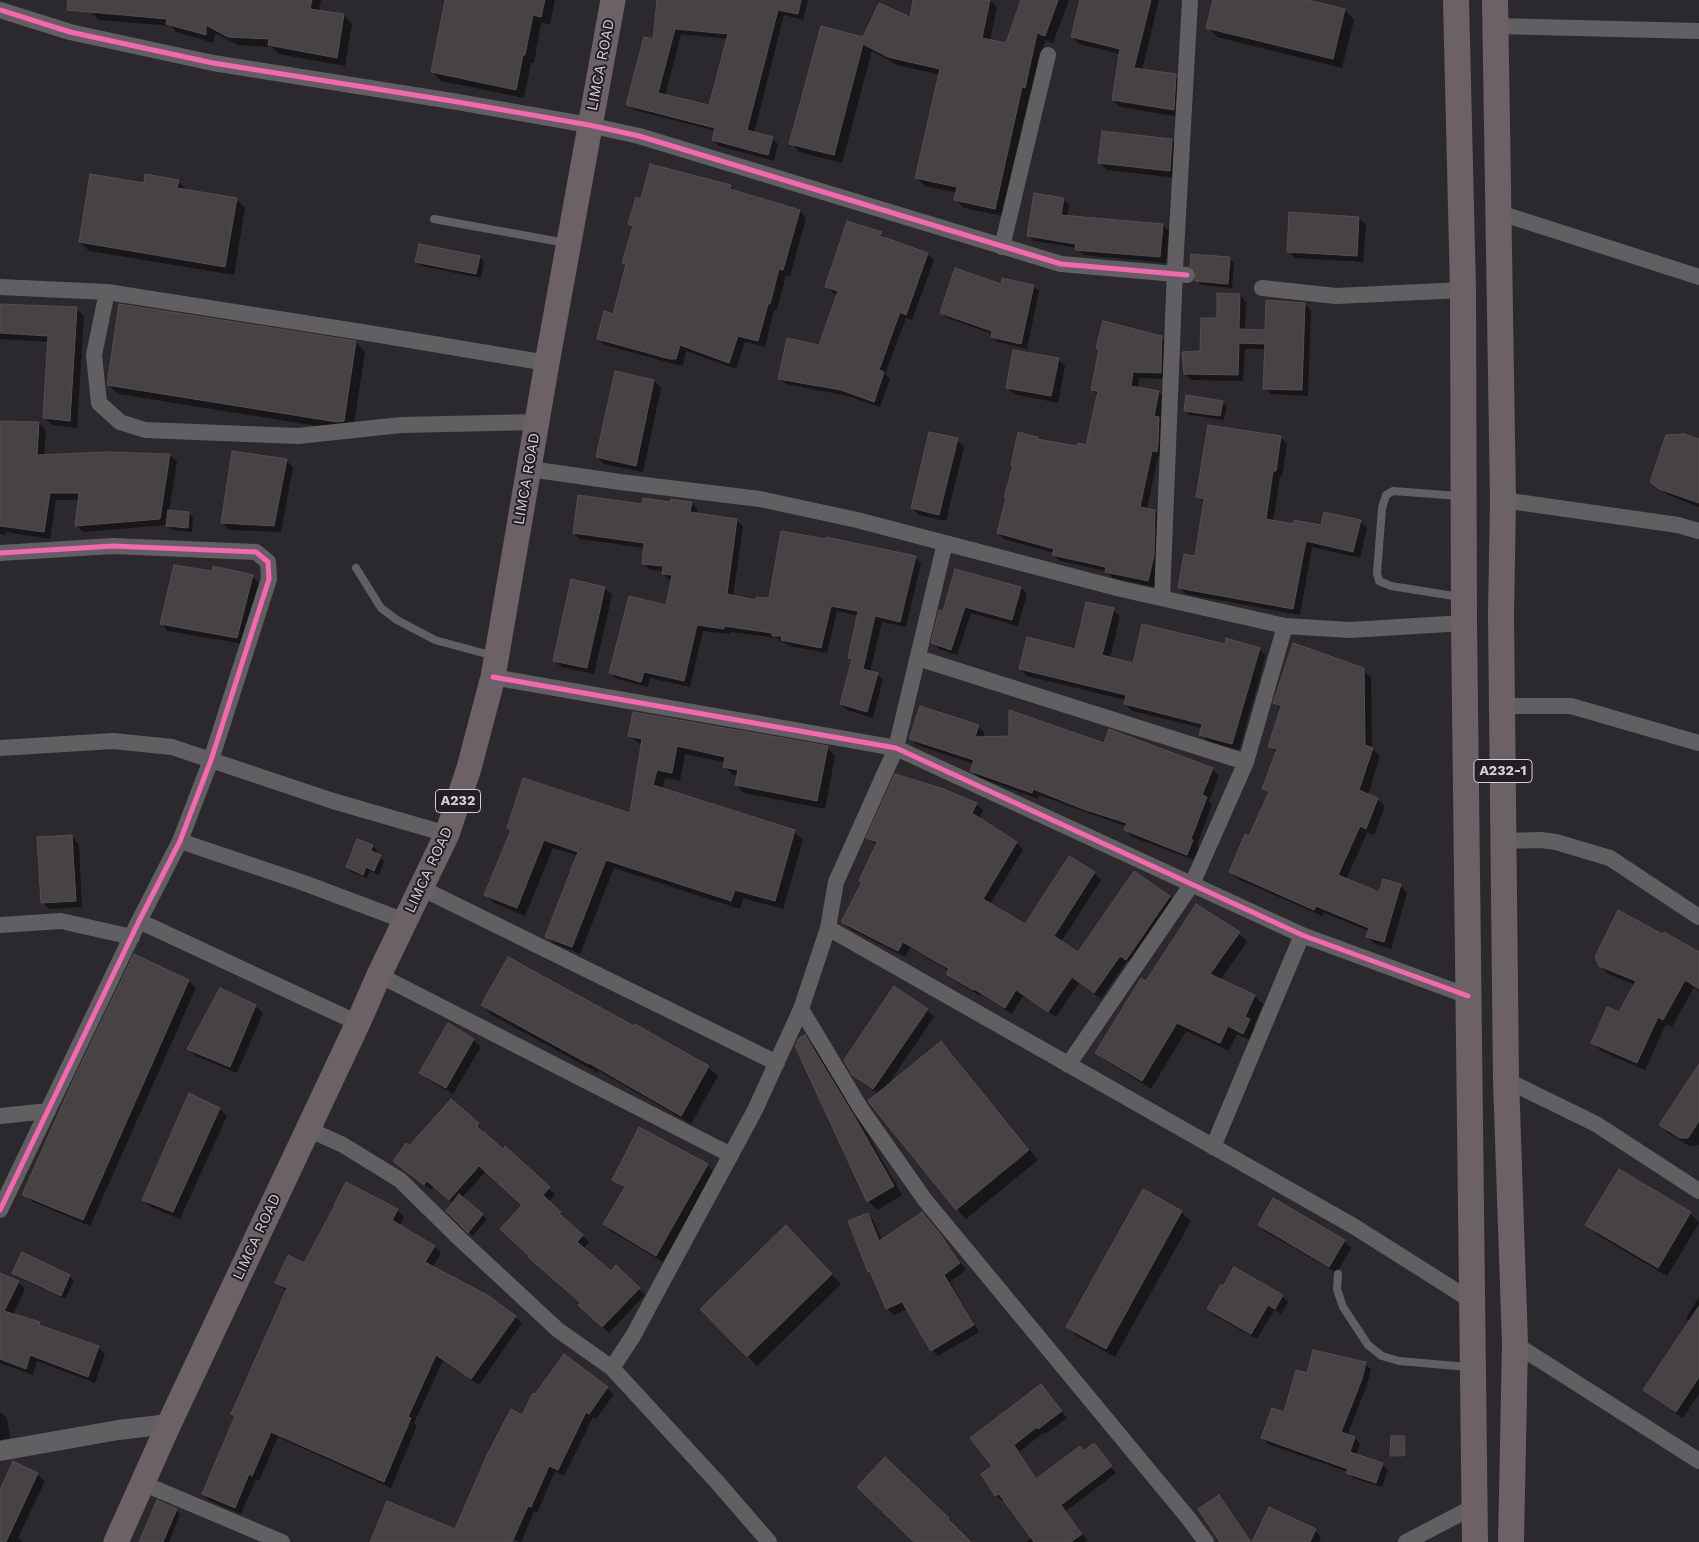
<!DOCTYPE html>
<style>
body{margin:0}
canvas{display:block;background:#2c292e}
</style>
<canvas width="1699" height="1542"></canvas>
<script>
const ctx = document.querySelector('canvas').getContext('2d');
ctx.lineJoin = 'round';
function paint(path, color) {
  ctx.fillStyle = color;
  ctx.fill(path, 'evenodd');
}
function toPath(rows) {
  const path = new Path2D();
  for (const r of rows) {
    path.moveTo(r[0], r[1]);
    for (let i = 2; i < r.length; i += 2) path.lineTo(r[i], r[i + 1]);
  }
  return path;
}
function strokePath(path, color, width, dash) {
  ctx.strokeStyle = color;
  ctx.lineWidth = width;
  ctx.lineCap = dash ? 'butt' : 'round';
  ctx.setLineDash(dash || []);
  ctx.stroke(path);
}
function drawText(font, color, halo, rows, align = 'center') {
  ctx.font = font + ' "Work Sans",sans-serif';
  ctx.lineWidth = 4;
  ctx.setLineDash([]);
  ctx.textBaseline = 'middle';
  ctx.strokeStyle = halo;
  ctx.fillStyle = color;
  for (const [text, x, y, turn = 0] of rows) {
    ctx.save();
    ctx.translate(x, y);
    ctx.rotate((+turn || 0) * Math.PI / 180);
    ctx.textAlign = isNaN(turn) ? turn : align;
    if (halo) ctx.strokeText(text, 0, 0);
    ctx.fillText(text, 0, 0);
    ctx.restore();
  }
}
paint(toPath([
 [91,0,321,0,319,12,344,15,352,24,345,66,278,54,272,47,238,45,215,33,214,43,176,32,171,26,99,20,90,12],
 [441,0,555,0,550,24,541,23,534,63,531,63,524,98,441,81,433,72,446,2],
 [658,0,808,0,803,20,784,15,754,133,772,138,778,144,774,161,719,146,713,140,716,131,634,110,628,104,654,40],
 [681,34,728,39,710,106,665,96],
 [914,0,990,0,997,7,990,41,1007,45,1023,0,1069,0,1053,43,1045,40,1033,95,1030,94,1003,216,964,208,956,200,957,193,925,186,917,178,940,75,897,65,872,51,842,163,799,152,791,143,864,38,911,19],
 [1081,0,1159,0,1142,70,1175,76,1182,83,1180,117,1120,107,1113,100,1121,54,1079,44,1072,37],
 [1215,0,1303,0,1345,10,1354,20,1342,68,1217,37,1208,27],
 [1172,140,1179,147,1177,178,1107,170,1100,163],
 [178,181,187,190,236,199,245,208,234,275,89,251,80,242,145,184],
 [730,186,737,193,800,211,806,218,790,276,786,275,777,310,774,310,765,347,745,342,736,369,686,351,683,365,678,365,605,345,598,338,614,315,627,266,624,262,634,228,629,224,642,201],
 [1063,199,1069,205,1067,217,1163,225,1169,231,1166,263,1083,255,1077,248,1034,241,1028,235],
 [1359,218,1366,225,1363,262,1295,258,1288,251],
 [881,233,887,240,928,254,934,260,912,320,906,318,885,374,890,379,880,407,848,396,786,384,780,378,820,346,838,295,833,293,827,287],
 [479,257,484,261,481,278,421,266,416,262],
 [1230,259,1234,263,1232,288,1201,285,1196,280,1197,271],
 [1002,286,1033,286,1039,291,1027,349,998,342,992,336,993,334,947,318,942,313],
 [1240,295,1246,302,1245,330,1267,331,1305,304,1311,310,1308,396,1271,394,1265,388,1266,349,1245,349,1243,381,1191,380,1185,373,1201,352,1218,319],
 [0,305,77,309,84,316,77,428,52,425,45,418,49,342,0,339],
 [1162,337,1168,344,1167,379,1139,378,1138,389,1159,392,1165,398,1161,420,1165,424,1163,458,1158,457,1147,509,1155,511,1161,518,1155,587,1113,578,1106,571,1060,561,1053,555,1054,553,1004,539,998,533,1037,438,1040,441,1078,448,1087,446,1098,396,1092,389,1100,350,1097,348],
 [356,342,365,352,353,430,348,431,118,394,109,385],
 [1058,359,1065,366,1058,403,1014,394,1007,387],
 [616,373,654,381,661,388,643,472,604,464,597,457],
 [1222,402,1227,406,1224,420,1189,415,1185,410],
 [0,423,39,423,46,430,44,456,170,455,177,462,169,511,188,513,193,517,192,532,172,530,167,525,83,532,76,525,80,500,56,500,50,539,6,532,6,535,0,534],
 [1281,438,1287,444,1282,477,1280,477,1273,522,1295,525,1322,527,1360,521,1367,528,1360,558,1312,547,1300,615,1186,594,1179,587,1196,557,1205,504,1198,497],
 [957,440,964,447,946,521,919,515,912,508],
 [1699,441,1699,507,1668,495,1651,482],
 [286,460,293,467,281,532,229,530,222,523],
 [672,503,691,503,697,509,697,515,736,520,743,526,733,596,757,601,770,600,915,557,921,563,906,627,882,622,870,672,877,674,883,680,873,718,847,710,841,704,853,662,849,658,859,616,837,611,827,653,789,646,784,642,780,641,777,638,730,632,730,634,703,631,690,687,650,678,648,687,617,679,610,673,667,607,672,580,669,580,663,574,663,571,650,570,643,563,645,548,580,539,574,533,643,505],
 [956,571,1021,588,1027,594,1018,626,971,613,957,655,939,649,933,643,944,612],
 [252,576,259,583,244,644,168,631,162,624],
 [605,588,612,595,594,674,561,667,554,660],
 [1113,610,1120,616,1110,658,1134,664,1226,645,1259,649,1266,655,1239,750,1207,741,1201,734,1202,728,1132,711,1125,704,1126,700,1027,676,1020,669,1076,650],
 [1363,670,1371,677,1372,748,1380,756,1368,795,1377,799,1385,806,1374,835,1367,833,1346,880,1380,893,1400,885,1407,893,1391,949,1375,944,1367,937,1369,931,1324,913,1322,916,1238,879,1230,872,1250,837,1269,794,1264,789,1277,753,1270,746,1282,710,1275,703],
 [978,726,985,733,983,738,1105,745,1212,769,1219,776,1209,801,1212,804,1197,846,1199,847,1194,860,1132,837,1126,830,1127,827,1039,795,1038,799,978,777,972,771,974,764,917,745,911,739],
 [629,735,827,747,835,756,825,809,744,793,736,785,738,776,733,775,725,767,726,763,685,754,680,781,665,778,662,790,794,832,803,840,783,909,743,898,740,909,614,868,580,954,555,944,546,936,578,856,553,848,525,916,494,903,486,895,512,831,508,828,631,814,642,744,638,743],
 [976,804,983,810,979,819,1017,843,1023,850,990,904,1026,926,1094,873,1101,880,1061,942,1078,954,1169,897,1176,903,1134,965,1127,961,1101,999,1079,983,1056,1017,1023,996,1012,1014,981,994,980,996,954,980,947,974,949,971,910,947,905,957,850,929,843,922,863,883,877,846,868,838],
 [72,837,79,844,82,907,49,909,42,902],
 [358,840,373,846,377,851,375,854,384,861,379,875,370,871,367,878,351,872,347,867],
 [1239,933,1247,942,1220,980,1254,996,1263,1004,1254,1025,1258,1029,1252,1041,1237,1034,1229,1051,1186,1031,1151,1089,1106,1061,1097,1053,1146,983],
 [1699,953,1699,991,1694,987,1672,1027,1666,1024,1645,1070,1601,1051,1593,1043,1619,1014,1635,985,1608,974,1600,965],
 [135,955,189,981,196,988,90,1226,31,1201,24,1194],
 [895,988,927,1010,934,1017,887,1086,941,1043,951,1052,1038,1160,966,1219,957,1209,870,1101,879,1094,861,1082,853,1074],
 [221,990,256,1006,263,1013,237,1073,196,1056,189,1049],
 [483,1005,708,1067,718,1076,691,1124,599,1071,598,1073,492,1015],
 [448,1025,474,1040,481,1047,453,1094,427,1079,420,1072],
 [805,1037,814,1046,866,1132,902,1195,878,1210,868,1201],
 [1699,1064,1699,1145,1689,1146,1668,1133,1660,1125],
 [189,1095,220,1109,227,1116,180,1219,151,1207,144,1200],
 [478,1124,484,1131,482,1132,555,1194,549,1202,566,1219,565,1220,589,1242,583,1249,611,1273,616,1267,645,1295,609,1333,580,1305,582,1303,524,1206,486,1171,462,1198,487,1219,473,1236,448,1211,454,1204,434,1186,431,1190,401,1167,410,1147],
 [707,1165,714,1172,663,1262,611,1231,604,1224,625,1189,614,1180],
 [346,1183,397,1210,404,1217,399,1226,434,1246,441,1253,432,1268,515,1317,522,1323,479,1385,443,1361,414,1423,417,1426,391,1488,278,1437,259,1481,256,1480,241,1514,210,1501,203,1494,287,1291,276,1283,305,1264],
 [1181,1212,1191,1221,1115,1357,1077,1336,1068,1327],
 [1690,1213,1699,1223,1667,1276,1596,1234,1587,1224],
 [868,1214,874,1221,882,1241,928,1220,946,1242,966,1270,950,1282,979,1332,938,1356,932,1350,908,1309,893,1315,887,1308,873,1275,869,1271],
 [1259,1225,1344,1241,1351,1248,1337,1273,1266,1232],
 [786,1227,841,1284,757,1366,702,1309],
 [22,1254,70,1276,74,1281,65,1299,18,1277,13,1272],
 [0,1274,18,1282,25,1289,13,1315,39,1323,45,1329,98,1347,105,1354,95,1383,37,1361,33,1375,0,1363],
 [1224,1287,1282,1296,1288,1302,1281,1314,1274,1310,1257,1339,1214,1315,1208,1309],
 [1699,1296,1699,1394,1683,1418,1652,1397,1645,1390,1690,1322,1686,1319],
 [1365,1364,1371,1369,1367,1385,1347,1436,1355,1438,1360,1444,1356,1455,1382,1464,1388,1470,1382,1487,1353,1478,1348,1472,1268,1444,1263,1438,1284,1413,1308,1375],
 [607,1388,614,1394,596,1419,593,1417,564,1476,555,1471,537,1513,534,1512,521,1542,513,1539,511,1542,371,1542,456,1530,522,1416],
 [1047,1391,1067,1418,1045,1434,1043,1433,1019,1452,1037,1480,1094,1445,1116,1473,1066,1511,1087,1540,1084,1542,1026,1542,1032,1537,1004,1500,1002,1501,996,1495,994,1467],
 [0,1412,7,1418,10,1438,0,1440],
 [1405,1437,1406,1439,1406,1457,1394,1457,1392,1455],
 [37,1474,45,1481,18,1538,23,1542,0,1542,0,1493],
 [1219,1497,1225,1503,1251,1542,1221,1542],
 [176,1510,180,1514,169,1542,140,1542],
 [1315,1530,1321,1537,1319,1542,1254,1542]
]), '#0007');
const building = toPath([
 [68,0,312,0,310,9,344,14,337,58,268,45,269,39,228,37,206,25,206,35,166,24,167,19,67,10,68,0],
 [445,0,545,0,541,17,533,15,525,55,523,55,516,90,431,72,445,0],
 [657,0,801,0,798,14,778,10,747,130,773,137,768,155,712,140,715,128,626,105,644,37,653,39,657,0],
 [675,29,728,34,709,105,658,93,675,29],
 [913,0,990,0,982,38,1006,43,1021,0,1058,0,1045,36,1037,33,1025,88,1022,87,995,209,954,200,957,187,915,178,940,69,888,57,863,44,834,155,789,144,821,26,863,37,879,3,910,17,913,0],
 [1080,0,1151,0,1134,68,1176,74,1174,110,1112,100,1120,49,1071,37,1080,0],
 [1213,0,1308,0,1345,9,1333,59,1206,28,1213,0],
 [1102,131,1172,139,1170,171,1098,163,1102,131],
 [650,164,731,185,730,189,800,210,783,270,779,269,770,304,768,304,758,341,738,336,729,363,680,345,676,359,670,359,597,339,604,311,613,314,626,264,622,263,633,226,628,224,636,197,641,199,650,164],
 [90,174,144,183,145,174,179,180,177,188,237,198,225,267,79,242,90,174],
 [1034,193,1064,198,1061,215,1163,224,1160,257,1075,250,1076,244,1027,236,1034,193],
 [1289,212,1359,217,1357,256,1287,252,1289,212],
 [847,221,882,232,880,236,928,253,906,315,900,312,879,370,884,372,874,402,841,390,778,379,787,338,819,345,838,291,825,287,847,221],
 [419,244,480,256,476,274,415,262,419,244],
 [1191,254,1230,257,1228,284,1195,281,1196,271,1190,266,1191,254],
 [955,268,1001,284,1002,278,1034,285,1021,344,991,337,992,331,940,313,955,268],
 [1217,293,1240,294,1239,329,1265,330,1266,300,1305,303,1302,390,1263,389,1265,344,1239,343,1238,375,1184,374,1182,352,1200,351,1201,318,1217,318,1217,293],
 [0,304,77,307,70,421,43,418,48,336,0,333,0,304],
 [119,304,356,341,344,421,337,422,107,385,119,304],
 [1103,321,1162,336,1161,373,1133,372,1131,386,1159,391,1154,416,1159,417,1158,445,1157,452,1152,451,1140,507,1155,510,1154,556,1148,581,1105,572,1106,567,1052,555,1054,549,997,533,1006,498,1004,497,1013,466,1011,465,1018,432,1038,437,1037,439,1077,446,1078,443,1086,445,1098,391,1091,390,1099,349,1096,348,1103,321],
 [1013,350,1059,358,1051,396,1006,388,1013,350],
 [615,371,654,380,636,466,596,457,615,371],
 [1186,395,1223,401,1220,416,1184,411,1186,395],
 [0,421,39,422,37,455,108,452,170,454,160,519,75,526,79,493,50,493,44,532,0,526,0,421],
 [1208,425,1281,436,1276,471,1273,471,1266,519,1294,524,1294,520,1321,525,1324,512,1361,520,1353,552,1306,541,1293,609,1178,588,1184,554,1195,556,1204,499,1196,497,1208,425],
 [929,432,958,438,939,515,911,508,929,432],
 [1684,434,1699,439,1699,503,1659,489,1650,482,1666,435,1684,434],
 [232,451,287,459,274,526,221,523,232,451],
 [578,495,642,504,643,498,671,502,671,499,692,502,690,512,737,519,727,594,756,600,756,597,769,598,781,531,826,539,826,537,916,556,900,622,875,616,863,669,878,673,867,712,840,704,852,659,848,658,858,611,831,606,821,648,781,640,782,636,772,636,772,633,724,626,724,629,697,625,684,681,644,672,641,682,609,673,629,596,666,605,672,575,662,574,663,566,642,564,644,543,573,533,578,495],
 [168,510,189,512,188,528,166,526,168,510],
 [174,565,212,571,213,566,253,575,237,638,160,624,174,565],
 [955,569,1021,587,1012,620,965,607,951,650,931,643,939,610,943,611,955,569],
 [571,579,605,587,587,668,553,661,571,579],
 [1086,602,1114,608,1102,655,1133,663,1142,624,1225,644,1226,638,1260,648,1232,744,1199,735,1202,724,1124,704,1126,695,1019,669,1027,637,1075,649,1086,602],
 [1293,643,1364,668,1365,745,1373,748,1359,790,1378,798,1366,829,1360,826,1338,875,1379,892,1383,879,1401,884,1384,942,1366,937,1369,928,1316,906,1314,910,1229,872,1245,834,1249,836,1269,792,1262,789,1277,749,1268,747,1281,706,1273,703,1293,643],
 [920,706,979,725,975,737,1009,736,1009,710,1104,743,1109,729,1213,768,1202,795,1207,797,1191,839,1193,840,1187,855,1124,830,1127,823,1083,809,1033,789,1032,793,970,771,974,760,909,739,920,706],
 [633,712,828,746,817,801,735,785,738,770,723,767,725,757,677,746,672,773,657,770,653,785,795,830,775,901,735,890,731,901,606,860,572,947,545,937,578,852,544,840,517,908,484,895,511,830,507,828,523,778,630,813,642,739,628,736,633,712],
 [895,774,944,789,977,803,972,813,1017,842,983,899,1025,924,1069,856,1095,872,1054,936,1078,952,1134,871,1170,896,1126,960,1120,956,1094,993,1072,977,1048,1012,1016,990,1005,1008,974,989,973,990,946,974,949,969,903,942,898,951,841,922,862,882,859,881,877,842,866,838,895,774],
 [72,835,76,901,41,903,37,837,72,835],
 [357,839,373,845,371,851,381,855,374,871,366,867,363,875,346,867,357,839],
 [1196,904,1240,932,1210,974,1255,995,1245,1017,1250,1019,1243,1034,1228,1026,1220,1043,1177,1023,1142,1081,1095,1053,1141,978,1146,981,1196,904],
 [1618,910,1662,934,1664,932,1699,952,1699,989,1685,980,1663,1020,1658,1017,1637,1063,1591,1043,1607,1007,1619,1012,1636,981,1599,966,1595,957,1618,910],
 [134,954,189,980,83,1220,22,1195,71,1085,134,954],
 [508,957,634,1026,635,1024,709,1066,681,1116,589,1063,589,1064,481,1005,508,957],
 [894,986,928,1009,873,1089,852,1075,844,1060,894,986],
 [220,988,256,1005,230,1067,187,1049,220,988],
 [448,1023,474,1039,446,1088,419,1073,448,1023],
 [805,1035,857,1121,894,1186,867,1202,795,1046,799,1038,805,1035],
 [941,1041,1029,1150,956,1210,868,1101,941,1041],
 [1699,1064,1699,1121,1688,1138,1680,1138,1659,1125,1699,1064],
 [189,1093,220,1108,173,1212,142,1200,189,1093],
 [451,1099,479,1123,477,1126,503,1149,505,1146,550,1187,543,1195,561,1212,559,1213,583,1235,577,1242,611,1271,616,1265,640,1288,602,1327,578,1305,581,1303,528,1257,529,1256,500,1229,522,1205,479,1166,449,1200,427,1181,424,1185,393,1161,406,1143,410,1145,451,1099],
 [639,1127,708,1164,656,1256,603,1224,625,1187,612,1180,639,1127],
 [1619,1169,1691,1212,1658,1268,1585,1225,1619,1169],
 [346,1182,398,1209,392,1220,435,1246,425,1262,489,1296,516,1316,471,1379,436,1355,408,1417,411,1418,384,1482,271,1432,252,1476,249,1474,235,1508,202,1494,235,1416,231,1414,287,1288,275,1283,288,1255,304,1263,335,1205,334,1205,346,1182],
 [1143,1189,1182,1211,1106,1349,1066,1327,1143,1189],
 [459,1194,483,1214,468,1233,446,1211,459,1194],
 [1273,1198,1345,1240,1329,1267,1258,1225,1273,1198],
 [922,1212,940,1234,960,1263,944,1275,974,1325,931,1351,902,1302,886,1309,870,1271,868,1272,848,1221,868,1213,879,1241,922,1212],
 [786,1225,832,1274,747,1357,700,1309,786,1225],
 [22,1252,70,1275,61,1296,12,1273,22,1252],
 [1234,1267,1283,1295,1275,1309,1268,1305,1251,1334,1207,1309,1221,1284,1223,1286,1234,1267],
 [0,1273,19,1281,4,1311,40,1322,39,1325,99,1346,88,1377,30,1355,26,1369,0,1359,0,1273],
 [1699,1306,1699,1377,1676,1412,1643,1390,1699,1306],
 [1313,1350,1366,1362,1362,1379,1341,1432,1355,1437,1350,1452,1383,1463,1376,1483,1346,1473,1348,1469,1261,1438,1272,1408,1284,1412,1296,1370,1307,1373,1313,1350],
 [564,1354,608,1387,589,1414,586,1412,558,1470,549,1466,531,1507,528,1506,512,1542,370,1542,387,1501,455,1529,487,1455,511,1409,522,1415,533,1393,535,1394,564,1354],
 [1041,1384,1062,1411,1038,1429,1037,1427,1014,1445,1036,1479,1080,1446,1084,1451,1094,1443,1112,1466,1061,1505,1082,1534,1071,1542,1034,1542,999,1494,995,1496,981,1474,992,1466,970,1438,1041,1384],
 [1391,1436,1405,1436,1405,1456,1390,1456,1391,1436],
 [885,1457,949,1518,948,1519,971,1542,914,1542,857,1487,885,1457],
 [13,1461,38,1473,6,1542,0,1542,0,1490,13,1461],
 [1219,1495,1251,1542,1220,1542,1198,1509,1219,1495],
 [157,1500,177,1509,163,1542,139,1542,157,1500],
 [1269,1507,1316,1529,1310,1542,1252,1542,1269,1507]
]);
paint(building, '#474345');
strokePath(building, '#524e51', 1);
strokePath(toPath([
 [434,219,566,243],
 [1459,496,1393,491,1386,495,1382,508,1377,573,1379,581,1391,586,1460,597],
 [356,568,381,608,397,620,435,640,494,656],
 [1338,1274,1337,1289,1343,1307,1368,1345,1382,1356,1399,1361,1468,1367]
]), '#625f63', 8);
strokePath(toPath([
 [0,10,70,32,213,63,452,101,589,125,639,136,1061,264,1187,275],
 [1495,26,1699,31],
 [1497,212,1699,277],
 [1002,247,1048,55],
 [0,287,107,292,368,333,547,363],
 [1262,288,1336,296,1463,290],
 [107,292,94,355,99,403,120,422,145,430,298,436,401,425,537,422],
 [530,469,620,482,760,499,857,520,1121,589,1285,626,1350,630,1464,623],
 [1503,500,1678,525,1699,531],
 [0,553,113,546,256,552,268,562,269,579,211,760,180,841,139,921,0,1210],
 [1162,598,1175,269,1190,0],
 [918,658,1246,762],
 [493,677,896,748,1302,935,1468,996],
 [1502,706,1571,706,1699,743],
 [0,748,113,741,172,747,333,801,447,834],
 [180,841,304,883,405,921],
 [1503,841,1541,840,1556,842,1610,858,1699,917],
 [421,888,777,1063],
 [139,921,358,1023],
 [0,925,61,921,132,937],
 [828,928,1355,1227,1472,1301],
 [379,975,731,1155],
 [801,1009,861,1109,925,1200,1189,1519,1206,1542],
 [1068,1065,1192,884,1246,762,1285,626],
 [1506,1080,1596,1124,1699,1191],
 [0,1116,48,1111],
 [308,1129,343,1145,400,1180,460,1239,558,1330,612,1368,718,1483,769,1542],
 [1213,1147,1302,935],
 [1515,1344,1699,1461],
 [612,1368,633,1336,755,1110,801,1009,828,928,836,882,896,748,945,543],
 [142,1483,282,1542],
 [1406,1542,1475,1506]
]), '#625f63', 16);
strokePath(toPath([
 [0,1451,118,1430,169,1424]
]), '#625f63', 20);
strokePath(toPath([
 [116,1542,169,1424,358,1023,379,975,447,834,469,768,493,677,547,363,613,0]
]), '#6c6265', 25);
strokePath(toPath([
 [1456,0,1463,290,1464,623,1475,1542],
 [1495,0,1503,500,1501,615,1506,1080,1515,1344,1511,1542]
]), '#6c6164', 26);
strokePath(toPath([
 [0,10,70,32,213,63,452,101,589,125,639,136,1061,264,1187,275],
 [0,553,113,546,256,552,268,562,269,579,211,760,180,841,139,921,0,1210],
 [493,677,896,748,1302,935,1468,996]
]), '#f766af', 5);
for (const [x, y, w] of [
 [1503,771,58],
 [458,801,45]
]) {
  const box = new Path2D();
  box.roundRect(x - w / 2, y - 11.5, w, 23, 4);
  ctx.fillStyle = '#231d26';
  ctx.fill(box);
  strokePath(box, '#d5d1d7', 1);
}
drawText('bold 14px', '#d5d1d7', null, [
 ["A232-1",1503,771],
 ["A232",458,801]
]);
drawText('15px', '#d5d1d7', '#231d26', [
 ["LIMCA ROAD",601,65,-79],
 ["LIMCA ROAD",527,479,-80],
 ["LIMCA ROAD",429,870,-65],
 ["LIMCA ROAD",257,1237,-65]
]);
</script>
